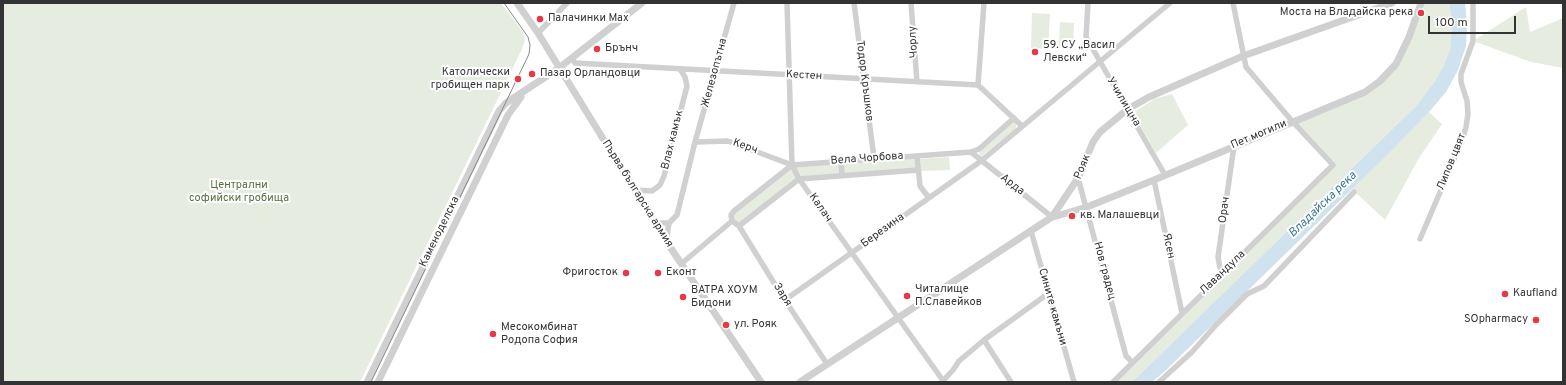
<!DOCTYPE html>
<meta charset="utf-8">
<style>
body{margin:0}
#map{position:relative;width:1566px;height:385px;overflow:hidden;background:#fff;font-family:Overpass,sans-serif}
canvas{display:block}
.frame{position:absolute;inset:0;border:4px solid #333;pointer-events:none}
.scale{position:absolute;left:1428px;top:16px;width:88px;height:18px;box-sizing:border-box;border:2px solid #333;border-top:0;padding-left:5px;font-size:12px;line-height:14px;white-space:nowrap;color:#333;-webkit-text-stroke:3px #fff;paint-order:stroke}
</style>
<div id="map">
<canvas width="1566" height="385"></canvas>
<div class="frame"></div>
<div class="scale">100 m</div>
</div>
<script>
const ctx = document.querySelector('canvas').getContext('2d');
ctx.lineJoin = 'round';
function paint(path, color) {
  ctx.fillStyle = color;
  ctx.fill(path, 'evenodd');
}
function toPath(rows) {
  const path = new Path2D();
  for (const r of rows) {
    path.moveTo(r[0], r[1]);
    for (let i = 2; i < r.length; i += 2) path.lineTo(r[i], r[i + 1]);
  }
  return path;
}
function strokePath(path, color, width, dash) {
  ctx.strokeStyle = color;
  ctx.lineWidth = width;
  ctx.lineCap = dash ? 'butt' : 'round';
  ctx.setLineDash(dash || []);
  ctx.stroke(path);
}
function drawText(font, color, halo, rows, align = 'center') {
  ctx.font = font + ' Overpass,sans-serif';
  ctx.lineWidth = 4;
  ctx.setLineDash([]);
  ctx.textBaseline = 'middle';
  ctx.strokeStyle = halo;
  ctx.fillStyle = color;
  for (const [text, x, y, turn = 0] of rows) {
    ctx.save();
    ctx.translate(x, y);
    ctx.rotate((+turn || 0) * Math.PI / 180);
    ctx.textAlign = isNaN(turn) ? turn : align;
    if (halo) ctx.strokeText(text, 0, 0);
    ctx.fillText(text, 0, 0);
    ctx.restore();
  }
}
paint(toPath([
 [3,3,501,3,523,32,525,40,522,49,360,382,3,382],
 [1421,3,1449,3,1452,23,1450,50,1444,65,1435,81,1416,106,1132,382,1113,382,1333,165,1292,121,1365,92,1396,64],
 [1526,7,1530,32,1563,18,1563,68,1531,62,1473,41],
 [1032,13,1050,14,1048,49,1031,48],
 [1060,22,1074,23,1073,47,1059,46],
 [1172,94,1188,125,1156,153,1133,113,1154,99],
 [1429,112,1442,124,1419,158,1385,220,1352,189],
 [1012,122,1015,122,1016,124,1016,129,982,156,980,156,979,151],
 [917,156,918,170,799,179,739,226,732,221,734,211,792,165],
 [949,157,950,170,921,171,920,159]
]), '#e6ecdf');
paint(toPath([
 [1449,3,1465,3,1467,25,1466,46,1458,70,1446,92,1429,112,1386,156,1164,372,1152,382,1132,382,1416,106,1435,81,1444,65,1450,50,1452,23]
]), '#cfe2ee');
strokePath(toPath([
 [787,3,792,165,799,179,944,382],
 [854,3,874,158],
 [911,3,917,82],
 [1088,3,1086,37,1165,175],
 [538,33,567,3],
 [572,58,575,63,978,85,1022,126],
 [978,85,984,3],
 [695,142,728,141,792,165],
 [971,152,1052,217],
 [917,156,920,186,929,198],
 [841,161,842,175],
 [918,170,799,179,739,226,732,221,731,215,734,211,792,165,971,152,979,149,1014,118],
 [1078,178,1126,356,1132,362],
 [1154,180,1182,313],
 [635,190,652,191,660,185,664,176,687,86,685,77,680,69],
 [654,223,669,223],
 [739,226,779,291,827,364],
 [1031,231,1074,382],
 [1420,239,1462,141,1466,127,1468,114,1467,101,1461,82,1461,74,1473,41,1473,3],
 [666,241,669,223,677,215,695,142,734,3],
 [681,264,732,221],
 [1224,272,1220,268,1218,257,1234,146],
 [785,300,981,161,1170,3],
 [984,340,1011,382],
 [942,382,953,370,959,361,984,340,1049,293],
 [1113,382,1333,165,1292,121,1246,67,1233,3],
 [1159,382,1192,352,1216,325,1247,294,1264,286,1354,192]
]), '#d0d0d0', 5.5);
strokePath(toPath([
 [517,3,538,33,666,241,761,382],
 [1053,217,1087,207,1154,180,1365,92,1380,81,1396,64,1409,37,1421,3],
 [367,382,499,111,506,103,559,68,642,3],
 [378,382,508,115,521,97],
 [800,382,1052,217,1078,178,1093,142,1100,132,1128,109,1149,97,1243,56,1392,3]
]), '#d0d0d0', 7);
strokePath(toPath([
 [371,382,529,54,530,45,528,37,504,3]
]), '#888', 1);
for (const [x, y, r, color] of [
 [1421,13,4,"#e63946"],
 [540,19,4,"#e63946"],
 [597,49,4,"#e63946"],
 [1035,52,4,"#e63946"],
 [532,74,4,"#e63946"],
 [518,79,4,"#e63946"],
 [1072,216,4,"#e63946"],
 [626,273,4,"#e63946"],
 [658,273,4,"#e63946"],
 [1505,294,4,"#e63946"],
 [907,296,4,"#e63946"],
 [683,297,4,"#e63946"],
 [1536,320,4,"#e63946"],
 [726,325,4,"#e63946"],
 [493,334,4,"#e63946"]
]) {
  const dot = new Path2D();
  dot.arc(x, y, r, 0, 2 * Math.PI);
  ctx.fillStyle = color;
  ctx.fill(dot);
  strokePath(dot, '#fff', 1.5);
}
drawText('11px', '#333', '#fff', [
 ["Моста на Владайска река",1413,13,"right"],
 ["Палачинки Max",548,19],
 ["59. СУ „Васил",1043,46],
 ["Левски“",1043,59],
 ["Брънч",605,49],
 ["Католически",510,73,"right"],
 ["гробищен парк",510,86,"right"],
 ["Пазар Орландовци",540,74],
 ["кв. Малашевци",1080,216],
 ["Фригосток",618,273,"right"],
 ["Еконт",666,273],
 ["Читалище",915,290],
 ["П.Славейков",915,303],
 ["ВАТРА ХОУМ",691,291],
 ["Бидони",691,304],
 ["Kaufland",1513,294],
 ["SOpharmacy",1528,320,"right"],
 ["ул. Рояк",734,325],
 ["Месокомбинат",501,328],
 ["Родопа София",501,341]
], 'left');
drawText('11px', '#333', '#fff', [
 ["Чорлу",914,42,-94],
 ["Железопътна",715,73,-75],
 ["Кестен",804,76,3],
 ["Тодор Кръшков",864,81,83],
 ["Училищна",1123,102,59],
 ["Пет могили",1259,135,-23],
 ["Влах камък",673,140,-76],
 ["Керч",745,147,20],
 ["Вела Чорбова",867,159,-4],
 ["Липов цвят",1452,162,-68],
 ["Рояк",1083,167,-67],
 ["Арда",1012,185,38],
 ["Първа българска армия",637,194,58],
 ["Калач",820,208,55],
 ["Орач",1225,210,-83],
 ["Березина",883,231,-36],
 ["Каменоделска",440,232,-64],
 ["Ясен",1168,246,78],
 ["Нов градец",1104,271,75],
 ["Лавандула",1223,273,-44],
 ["Заря",782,295,58],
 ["Сините камъни",1052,307,74]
]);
drawText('11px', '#56703f', '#fff', [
 ["Централни",239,186],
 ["софийски гробища",239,199]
]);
drawText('italic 12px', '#3f7597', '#fff', [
 ["Владайска река",1323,205,-44]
]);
</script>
